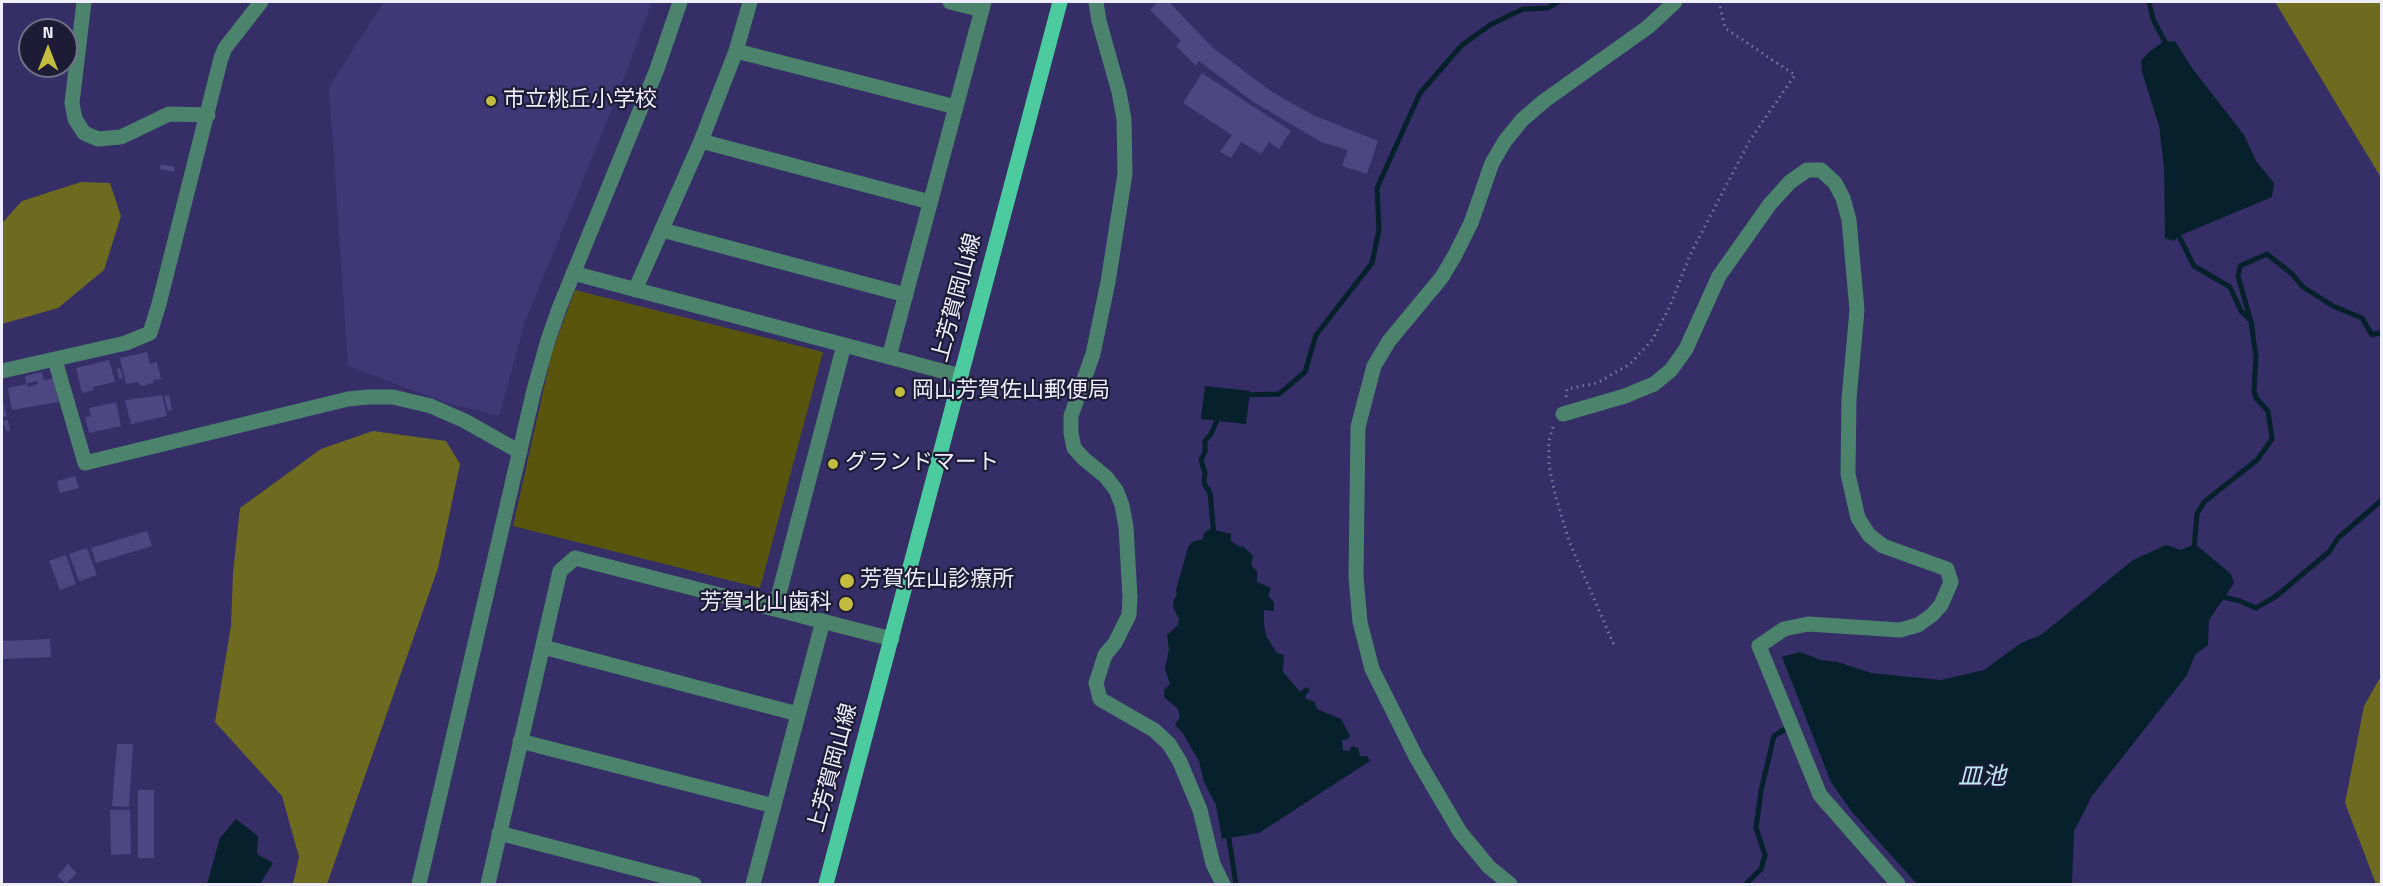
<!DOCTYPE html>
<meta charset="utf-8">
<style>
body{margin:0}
#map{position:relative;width:2383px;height:886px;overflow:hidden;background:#352e67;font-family:"Titillium Web",sans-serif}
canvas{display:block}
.frame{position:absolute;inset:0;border:3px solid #eeeefd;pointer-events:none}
.north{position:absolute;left:18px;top:18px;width:60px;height:60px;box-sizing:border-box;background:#1d1b35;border:2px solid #716f85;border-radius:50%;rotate:0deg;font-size:16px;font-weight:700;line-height:24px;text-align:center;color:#eeeefd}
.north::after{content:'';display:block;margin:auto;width:21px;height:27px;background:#c4bc3e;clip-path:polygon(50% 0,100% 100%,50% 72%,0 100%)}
</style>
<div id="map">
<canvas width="2383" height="886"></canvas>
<div class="frame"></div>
<div class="north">N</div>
</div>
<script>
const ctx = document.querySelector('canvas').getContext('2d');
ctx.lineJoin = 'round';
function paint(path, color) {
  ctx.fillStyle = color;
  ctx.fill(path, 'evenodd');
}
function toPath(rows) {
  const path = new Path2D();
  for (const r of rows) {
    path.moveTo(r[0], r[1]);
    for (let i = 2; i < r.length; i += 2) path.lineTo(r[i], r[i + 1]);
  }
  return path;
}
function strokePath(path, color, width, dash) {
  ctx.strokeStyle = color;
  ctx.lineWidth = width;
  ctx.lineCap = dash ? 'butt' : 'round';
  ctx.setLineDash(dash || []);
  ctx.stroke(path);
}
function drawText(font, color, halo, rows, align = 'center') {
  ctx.font = font + ' "Titillium Web","Noto Sans JP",sans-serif';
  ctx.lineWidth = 4.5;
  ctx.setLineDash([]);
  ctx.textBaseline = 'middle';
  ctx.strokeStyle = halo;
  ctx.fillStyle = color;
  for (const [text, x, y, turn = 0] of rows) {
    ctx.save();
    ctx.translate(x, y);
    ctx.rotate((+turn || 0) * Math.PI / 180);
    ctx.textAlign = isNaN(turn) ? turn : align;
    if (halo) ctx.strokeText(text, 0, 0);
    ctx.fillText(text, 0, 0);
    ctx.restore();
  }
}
paint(toPath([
 [384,2,652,2,618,94,525,322,499,416,447,403,348,366,329,87]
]), '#3f3776');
paint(toPath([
 [575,290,823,352,760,588,513,526,552,352]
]), '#59550c');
paint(toPath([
 [2275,2,2381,2,2381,176,2380,176],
 [81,182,110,183,121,216,104,270,58,308,2,324,2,223,22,201],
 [373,431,446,441,460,464,438,568,327,884,293,884,299,857,282,796,215,722,231,626,233,573,240,508,321,449],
 [2381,676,2382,884,2376,884,2345,803,2364,706]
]), '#6e6a20');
paint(toPath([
 [2175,41,2192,68,2244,135,2256,161,2274,183,2272,197,2181,235,2174,241,2165,238,2164,168,2159,126,2142,72,2141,61,2149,52,2163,42],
 [1205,386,1250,391,1246,424,1201,419],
 [1210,529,1231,534,1231,541,1240,547,1243,546,1253,556,1251,565,1257,571,1257,582,1271,588,1268,596,1274,602,1274,611,1264,610,1264,624,1266,636,1277,653,1284,655,1283,672,1300,692,1306,687,1310,690,1305,696,1306,699,1315,702,1317,709,1341,719,1350,736,1348,739,1342,740,1343,750,1349,751,1352,746,1358,748,1360,756,1367,756,1370,761,1259,833,1222,839,1216,805,1204,782,1199,761,1182,732,1175,725,1180,717,1178,709,1164,697,1164,690,1170,684,1165,669,1169,649,1167,635,1178,625,1179,619,1173,607,1174,599,1177,595,1176,590,1188,547,1192,542,1203,539,1204,533],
 [2195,544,2231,574,2234,583,2209,620,2208,645,2195,655,2187,675,2092,796,2074,831,2072,884,1917,884,1852,812,1831,782,1782,657,1800,652,1821,660,1838,662,1871,673,1941,680,1984,670,2021,643,2041,635,2133,560,2166,545,2181,550],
 [236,819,258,836,257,854,273,863,260,884,207,884,220,838]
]), '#06212b');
strokePath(toPath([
 [2149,2,2153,19,2168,48],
 [2177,232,2194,266,2230,287,2241,311,2251,321,2256,357,2254,391,2256,398,2268,411,2272,439,2257,460,2204,502,2197,514,2194,549],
 [2250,318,2238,276,2240,266,2267,254,2292,274,2303,287,2333,306,2362,318,2372,335,2379,333,2382,335],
 [1244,395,1279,394,1305,372,1316,335,1372,263,1379,230,1377,188,1420,93,1462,45,1490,25,1523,9,1548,8,1558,2],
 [1214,535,1210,493,1204,483,1205,473,1201,460,1205,452,1205,441,1211,434,1219,416],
 [2220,596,2240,601,2256,608,2275,597,2329,552,2338,538,2382,500],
 [1228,833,1236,884],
 [1746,884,1761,869,1765,855,1756,828,1761,791,1774,736,1787,728]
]), '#06212b', 5);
paint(toPath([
 [1158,2,1169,2,1212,47,1272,92,1313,115,1378,141,1367,174,1342,166,1348,150,1321,142,1252,101,1199,61,1196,66,1176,46,1181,41,1150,10],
 [1202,73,1291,131,1279,149,1269,142,1261,154,1241,142,1231,158,1220,152,1232,135,1183,103],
 [161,164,175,167,174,172,160,169],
 [147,352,150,364,157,362,161,379,153,380,154,383,141,386,138,382,126,384,120,358],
 [109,360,115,382,93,387,94,390,82,393,76,368],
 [120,368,123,378,119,379,117,369],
 [42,372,44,380,53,378,59,402,12,410,8,388,27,384,28,387,38,384,37,381,26,384,25,376],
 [162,395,167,416,131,424,125,400],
 [169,395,172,410,168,411,164,396],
 [2,399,7,416,2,417],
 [116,402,121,426,89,433,85,417,91,416,89,408],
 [8,420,10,430,6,431,3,421],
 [75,476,79,488,60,493,57,481],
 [147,531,152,546,96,563,91,548],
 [87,548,97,575,79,581,69,554],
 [66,555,76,584,60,590,49,561],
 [50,639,51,657,2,659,2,641],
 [117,744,133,744,129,807,112,806],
 [138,790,154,790,154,858,138,858],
 [110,810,130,810,131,854,111,855],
 [68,864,77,873,66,884,57,876]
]), '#4c4682');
strokePath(toPath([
 [1566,397,1567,389,1597,383,1630,364,1653,339,1670,306,1690,255,1750,140,1795,75,1725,28,1719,2],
 [1553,427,1549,441,1549,465,1555,494,1569,541,1614,645]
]), '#7a769f', 3, [1.5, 4.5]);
strokePath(toPath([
 [84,2,72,103,75,119,84,133,98,139,121,137,169,114,208,115],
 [950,2,982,10],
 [1096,2,1099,21,1119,92,1124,119,1125,174,1108,282,1093,354,1071,416,1071,433,1074,448,1084,459,1106,477,1116,490,1122,505,1126,527,1130,597,1129,615,1115,643,1105,655,1096,683,1100,699,1154,730,1169,744,1180,762,1200,810,1213,864,1223,884],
 [736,51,956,107],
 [701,141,930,202],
 [662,230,906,295],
 [573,273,961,376],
 [635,290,701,141,736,51,750,2],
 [889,357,984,2],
 [55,360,85,463,348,399,368,397,393,397,431,406,465,421,520,452],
 [2,371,126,343,150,333,159,304,221,58,225,48,261,2],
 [1563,414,1625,396,1654,384,1671,370,1686,349,1719,276,1770,204,1790,182,1807,170,1821,170,1835,183,1843,198,1849,220,1857,310,1849,399,1848,474,1858,518,1869,535,1883,546,1947,569,1951,582,1941,605,1932,615,1918,625,1900,630,1808,624,1784,629,1759,646,1820,795,1898,884],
 [775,609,844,345],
 [543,647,798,714],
 [520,741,774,806],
 [499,833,694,884],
 [419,884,534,390,548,340,560,306,657,69,680,2],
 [488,884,560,571,575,558,892,639],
 [753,884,823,621],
 [1510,884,1489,867,1460,832,1416,757,1372,669,1360,622,1356,577,1358,427,1374,366,1389,341,1442,277,1455,255,1471,223,1492,163,1505,141,1522,120,1544,101,1648,27,1675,2]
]), '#4b836c', 15);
strokePath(toPath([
 [826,884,1060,2]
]), '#4ccc9e', 15);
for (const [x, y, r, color] of [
 [491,101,6,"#c4bc3e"],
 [900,392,6,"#c4bc3e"],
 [833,464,6,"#c4bc3e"],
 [847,581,8,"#c4bc3e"],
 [846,604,8,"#c4bc3e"]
]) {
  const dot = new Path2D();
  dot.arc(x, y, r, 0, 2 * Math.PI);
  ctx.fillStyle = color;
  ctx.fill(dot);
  strokePath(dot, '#1d1b35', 2);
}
drawText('22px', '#eeeefd', '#1d1b35', [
 ["市立桃丘小学校",503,101],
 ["岡山芳賀佐山郵便局",912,392],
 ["グランドマート",845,464],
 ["芳賀佐山診療所",860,581],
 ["芳賀北山歯科",832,604,"right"]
], 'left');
drawText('22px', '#eeeefd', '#1d1b35', [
 ["上芳賀岡山線",958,298,-75],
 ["上芳賀岡山線",834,768,-75]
]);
drawText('italic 24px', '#bfe8fa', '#1d1b35', [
 ["皿池",1982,778]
]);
</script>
